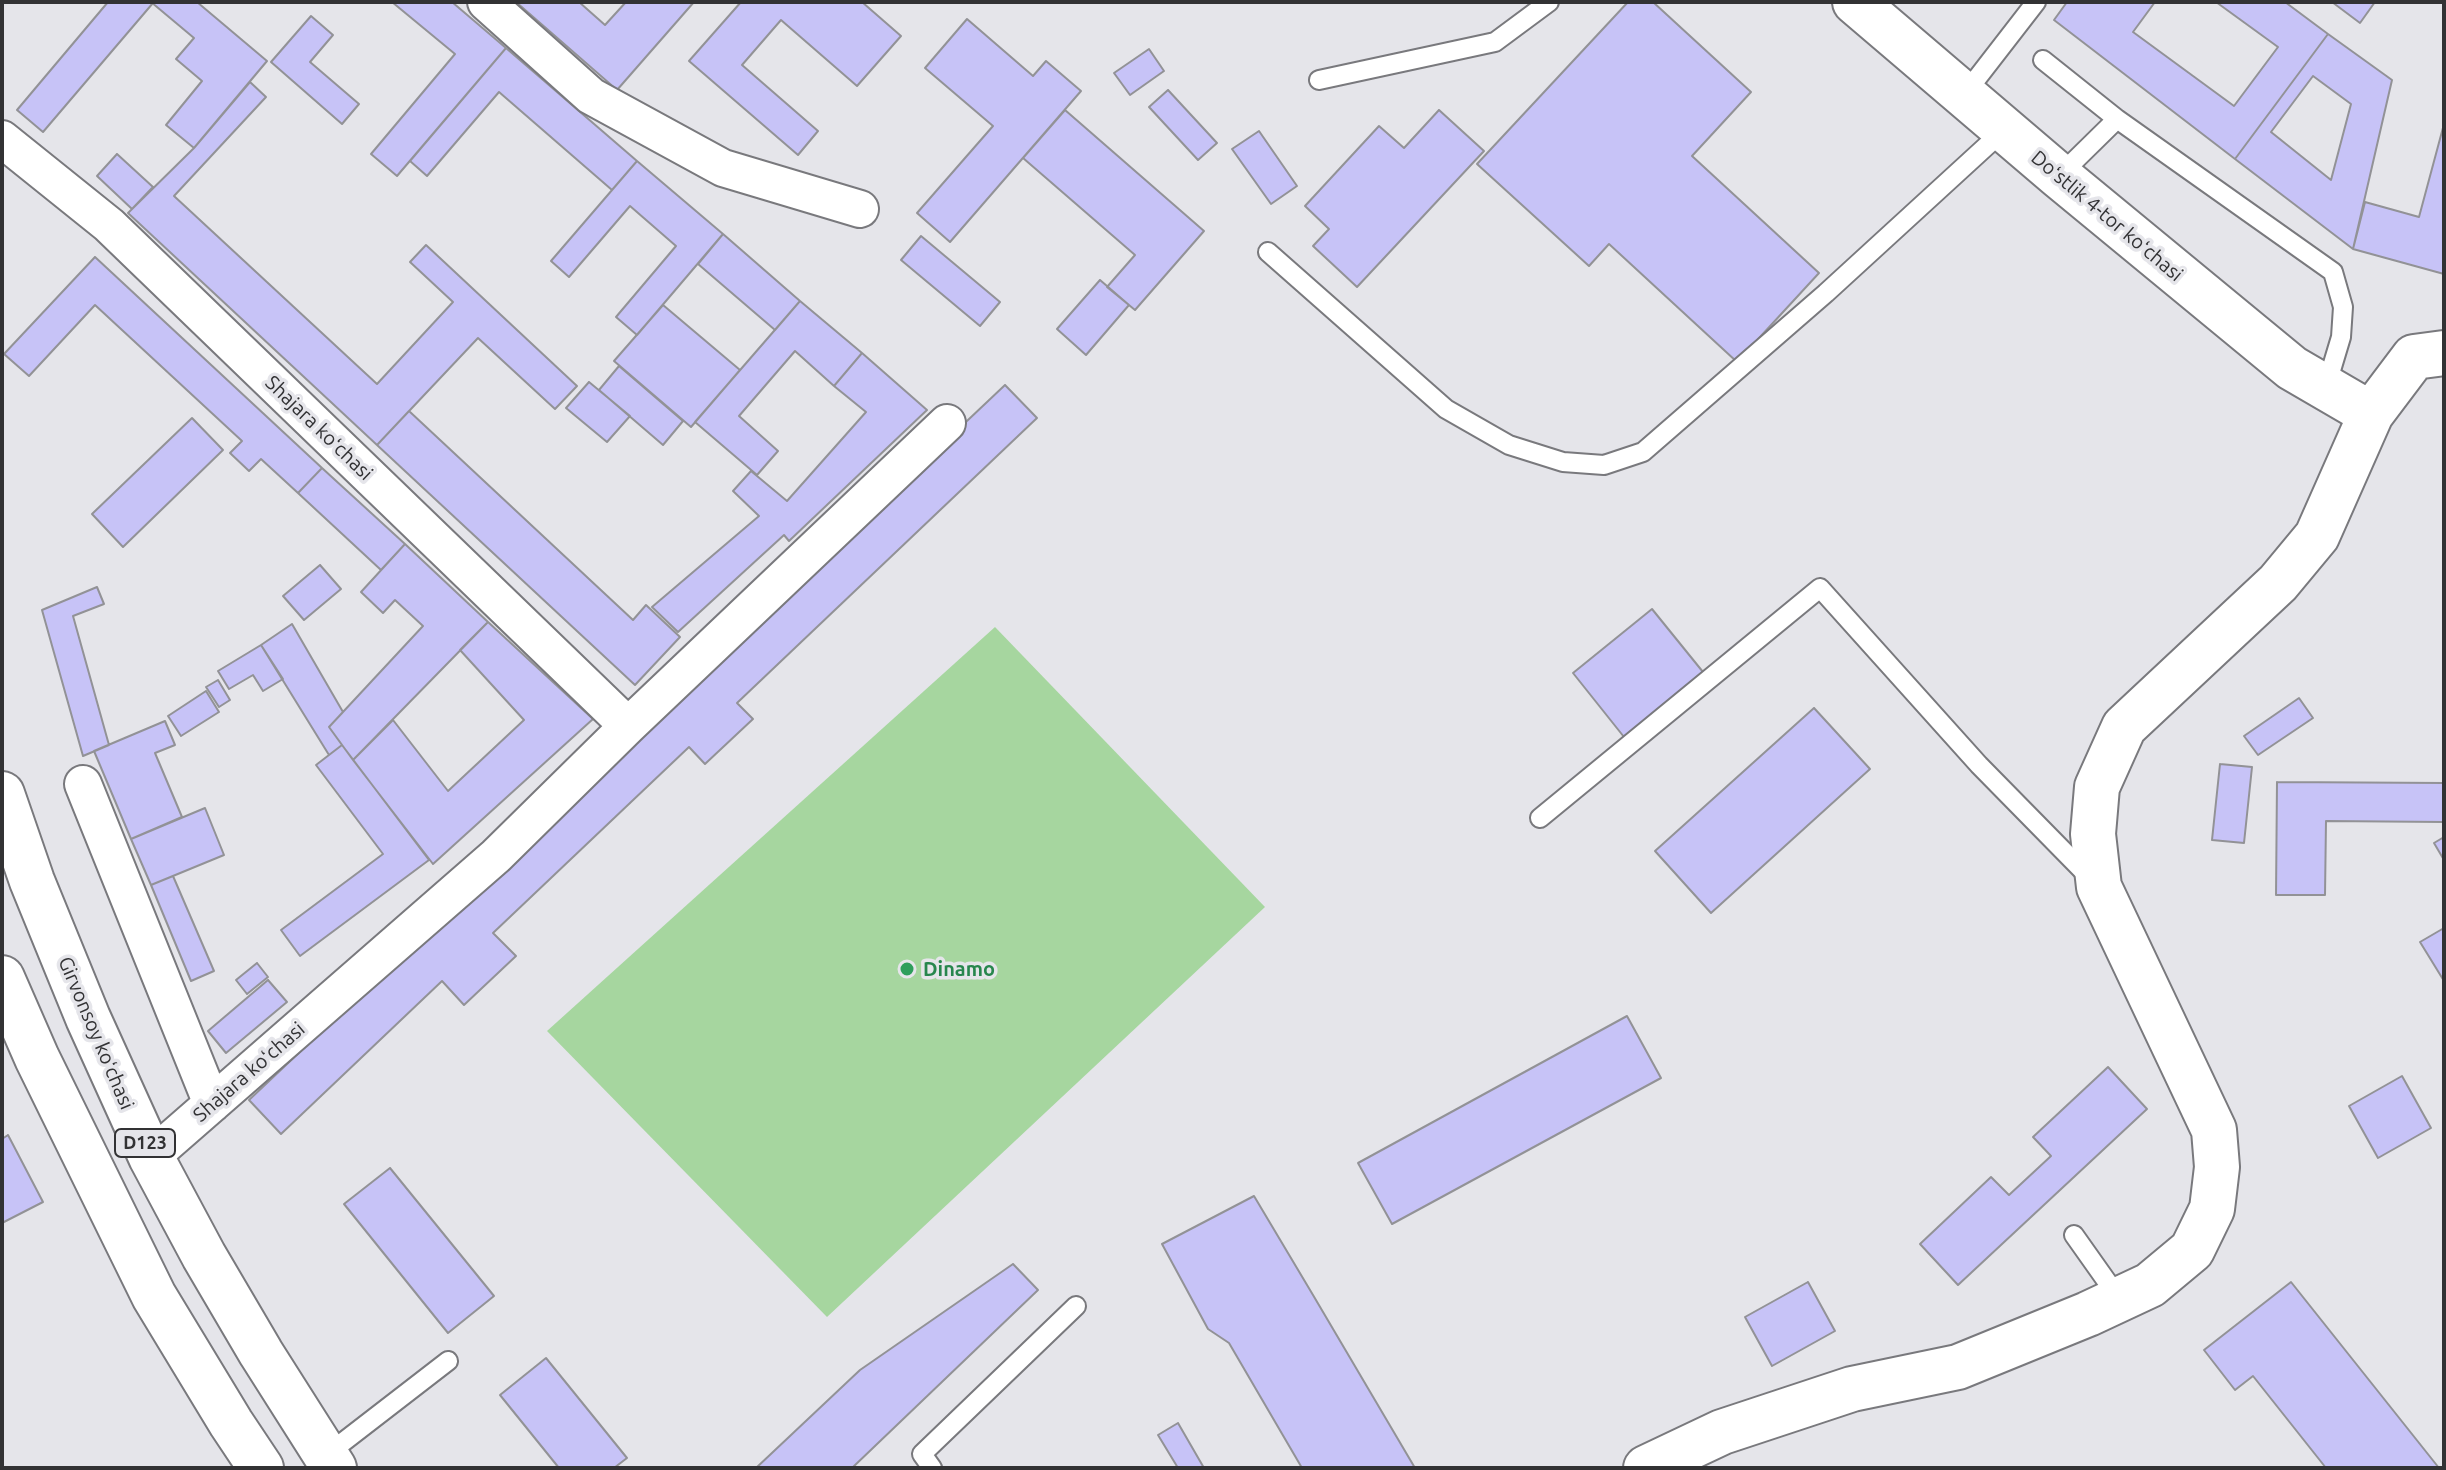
<!DOCTYPE html>
<meta charset="utf-8">
<style>
body{margin:0}
#map{position:relative;width:2446px;height:1470px;overflow:hidden;background:#e5e5ea;font-family:Ubuntu,sans-serif}
canvas{display:block}
.frame{position:absolute;inset:0;border:4px solid #323234;pointer-events:none}
</style>
<div id="map">
<canvas width="2446" height="1470"></canvas>
<div class="frame"></div>
</div>
<script>
const ctx = document.querySelector('canvas').getContext('2d');
ctx.lineJoin = 'round';
function paint(path, color) {
  ctx.fillStyle = color;
  ctx.fill(path, 'evenodd');
}
function toPath(rows) {
  const path = new Path2D();
  for (const r of rows) {
    path.moveTo(r[0], r[1]);
    for (let i = 2; i < r.length; i += 2) path.lineTo(r[i], r[i + 1]);
  }
  return path;
}
function strokePath(path, color, width, dash) {
  ctx.strokeStyle = color;
  ctx.lineWidth = width;
  ctx.lineCap = dash ? 'butt' : 'round';
  ctx.setLineDash(dash || []);
  ctx.stroke(path);
}
function drawText(font, color, halo, rows, align = 'center') {
  ctx.font = font + ' Ubuntu,sans-serif';
  ctx.lineWidth = 7;
  ctx.setLineDash([]);
  ctx.textBaseline = 'middle';
  ctx.strokeStyle = halo;
  ctx.fillStyle = color;
  for (const [text, x, y, turn = 0] of rows) {
    ctx.save();
    ctx.translate(x, y);
    ctx.rotate((+turn || 0) * Math.PI / 180);
    ctx.textAlign = isNaN(turn) ? turn : align;
    if (halo) ctx.strokeText(text, 0, 0);
    ctx.fillText(text, 0, 0);
    ctx.restore();
  }
}
paint(toPath([
 [995,627,1265,907,827,1317,547,1031]
]), '#a6d69f');
const building = toPath([
 [108,2,153,3,43,132,17,110,108,2],
 [151,2,197,2,267,61,194,148,166,125,202,81,176,59,194,38,151,2],
 [392,2,452,2,506,48,397,176,371,154,455,54,392,2],
 [516,2,579,2,605,25,626,2,694,2,617,90,516,2],
 [741,2,862,2,901,36,857,86,781,20,742,65,818,131,798,155,689,61,741,2],
 [1628,2,1653,2,1751,92,1692,156,1819,273,1737,362,1609,244,1589,266,1477,164,1628,2],
 [2067,2,2155,2,2133,32,2234,106,2278,47,2216,2,2285,2,2328,34,2235,159,2054,20,2067,2],
 [2332,2,2375,2,2360,23,2332,2],
 [311,16,333,35,310,62,359,104,342,124,271,62,311,16],
 [967,19,1033,76,1046,61,1081,91,950,242,917,213,993,126,925,68,967,19],
 [2328,34,2392,80,2353,249,2235,159,2328,34],
 [2313,76,2351,104,2331,180,2271,132,2313,76],
 [506,48,637,161,612,190,499,92,427,176,410,161,506,48],
 [1149,49,1164,71,1130,95,1114,73,1149,49],
 [250,82,266,97,174,196,377,384,453,302,410,262,426,245,577,386,555,409,478,338,377,445,128,213,194,148,250,82],
 [1168,90,1217,143,1198,160,1149,107,1168,90],
 [1065,110,1204,231,1135,310,1107,287,1135,255,1023,158,1065,110],
 [1439,110,1484,151,1357,287,1313,246,1329,229,1305,206,1379,126,1404,148,1439,110],
 [2444,124,2444,274,2353,249,2365,202,2419,217,2444,124],
 [1259,131,1297,186,1271,204,1232,149,1259,131],
 [117,154,153,187,132,209,97,176,117,154],
 [637,161,723,234,637,335,616,317,676,246,630,206,569,277,551,261,637,161],
 [723,234,800,301,775,330,698,264,723,234],
 [921,236,1000,302,980,326,901,260,921,236],
 [95,257,322,468,298,493,261,459,249,471,230,453,242,441,95,305,29,376,4,354,95,257],
 [1100,280,1129,305,1086,355,1057,329,1100,280],
 [800,301,862,353,834,386,795,351,739,416,778,451,757,475,695,422,800,301],
 [663,305,740,370,691,427,614,361,663,305],
 [862,353,927,410,789,541,784,535,678,632,652,607,759,516,733,491,751,471,787,501,866,412,834,386,862,353],
 [619,366,683,421,663,445,599,390,619,366],
 [589,382,630,416,607,442,566,408,589,382],
 [1005,385,1037,418,737,703,753,719,705,764,689,747,493,933,516,956,464,1005,442,981,281,1134,249,1100,1005,385],
 [409,411,633,620,646,605,680,637,635,685,377,445,409,411],
 [192,418,223,450,123,547,92,514,192,418],
 [322,468,405,544,381,570,298,493,322,468],
 [405,544,488,622,353,760,329,727,423,626,395,600,383,613,361,592,405,544],
 [320,565,341,589,304,620,283,596,320,565],
 [97,587,104,604,73,616,109,745,83,756,42,610,97,587],
 [1652,609,1703,672,1624,737,1573,673,1652,609],
 [488,622,593,719,433,864,353,760,393,720,448,791,524,720,460,650,488,622],
 [292,624,343,712,329,727,342,745,329,755,261,645,292,624],
 [261,645,283,679,263,691,253,675,229,689,218,671,261,645],
 [218,680,230,700,219,707,206,687,218,680],
 [206,691,219,712,181,736,168,716,206,691],
 [2299,698,2313,718,2258,755,2244,736,2299,698],
 [1814,708,1870,769,1711,913,1655,851,1814,708],
 [165,721,175,745,155,753,182,817,131,839,94,751,165,721],
 [342,745,429,860,300,956,281,930,383,854,316,765,342,745],
 [2220,764,2252,767,2244,843,2212,840,2220,764],
 [2277,782,2444,783,2444,822,2326,821,2325,895,2276,895,2277,782],
 [205,808,224,855,151,885,131,839,205,808],
 [2444,837,2444,860,2434,843,2444,837],
 [173,876,214,971,191,981,151,885,173,876],
 [2444,928,2444,981,2420,942,2444,928],
 [257,963,268,977,247,994,236,980,257,963],
 [268,980,287,1002,226,1053,208,1031,268,980],
 [1627,1016,1661,1078,1392,1224,1358,1163,1627,1016],
 [2108,1067,2147,1109,1958,1285,1920,1244,1991,1177,2009,1195,2051,1156,2033,1137,2108,1067],
 [2402,1076,2431,1128,2378,1158,2349,1106,2402,1076],
 [8,1135,43,1202,2,1223,2,1139,8,1135],
 [390,1168,494,1296,448,1333,344,1204,390,1168],
 [1254,1196,1313,1295,1415,1468,1302,1468,1229,1343,1208,1329,1162,1244,1254,1196],
 [1013,1264,1038,1290,852,1468,756,1468,860,1370,1013,1264],
 [1808,1282,1835,1331,1772,1366,1745,1317,1808,1282],
 [2291,1282,2439,1468,2326,1468,2253,1376,2235,1390,2204,1350,2291,1282],
 [546,1358,627,1458,614,1468,559,1468,500,1395,546,1358],
 [1178,1423,1204,1468,1178,1468,1158,1435,1178,1423]
]);
paint(building, '#c7c3f7');
strokePath(building, '#929296', 2);
const service = toPath([
 [2043,60,2117,119],
 [1319,80,1495,42,1549,2],
 [1964,95,2036,2],
 [2059,176,2117,119,2333,272,2343,307,2341,337,2326,387],
 [1268,252,1446,409,1509,445,1563,462,1604,465,1643,452,1826,293,2004,130],
 [1540,818,1820,588,1979,765,2091,879],
 [2074,1235,2120,1300],
 [325,1456,448,1361],
 [932,1468,922,1454,1076,1306]
]);
const minor = toPath([
 [486,2,591,96,723,168,860,209],
 [2,139,109,225,628,726],
 [83,784,212,1104],
 [151,1157,496,856,628,726,947,423]
]);
const tertiary = toPath([
 [1855,2,2059,176,2292,368,2371,414],
 [1646,1468,1722,1432,1852,1389,1958,1367,2088,1314,2150,1285,2192,1250,2212,1209,2217,1167,2214,1130,2099,887,2093,834,2097,787,2124,727,2278,583,2317,536,2371,414,2414,357,2444,353]
]);
const primary = toPath([
 [2,794,32,881,88,1018,151,1157,204,1256,261,1353,334,1468],
 [2,978,37,1058,154,1296,231,1423,261,1468]
]);
strokePath(service, '#79797d', 22);
strokePath(minor, '#79797d', 40);
strokePath(tertiary, '#79797d', 48);
strokePath(primary, '#79797d', 48);
strokePath(service, '#fff', 18);
strokePath(minor, '#fff', 36);
strokePath(tertiary, '#fff', 44);
strokePath(primary, '#fff', 44);
for (const [x, y, r, color] of [
 [907,969,8,"#2e9e5b"]
]) {
  const dot = new Path2D();
  dot.arc(x, y, r, 0, 2 * Math.PI);
  ctx.fillStyle = color;
  ctx.fill(dot);
  strokePath(dot, '#e5e5ea', 3);
}
for (const [x, y, w] of [
 [145,1143,60]
]) {
  const box = new Path2D();
  box.roundRect(x - w / 2, y - 14, w, 28, 6);
  ctx.fillStyle = '#e5e5ea';
  ctx.fill(box);
  strokePath(box, '#323234', 2);
}
drawText('bold 18px', '#323234', null, [
 ["D123",145,1143]
]);
drawText('20px', '#323234', '#e5e5ea', [
 ["Doʻstlik 4-tor koʻchasi",2107,216,40],
 ["Shajara koʻchasi",319,428,44],
 ["Girvonsoy koʻchasi",96,1033,67],
 ["Shajara koʻchasi",249,1072,-41]
]);
drawText('bold 20px', '#27864d', '#e5e5ea', [
 ["Dinamo",923,969]
], 'left');
</script>
